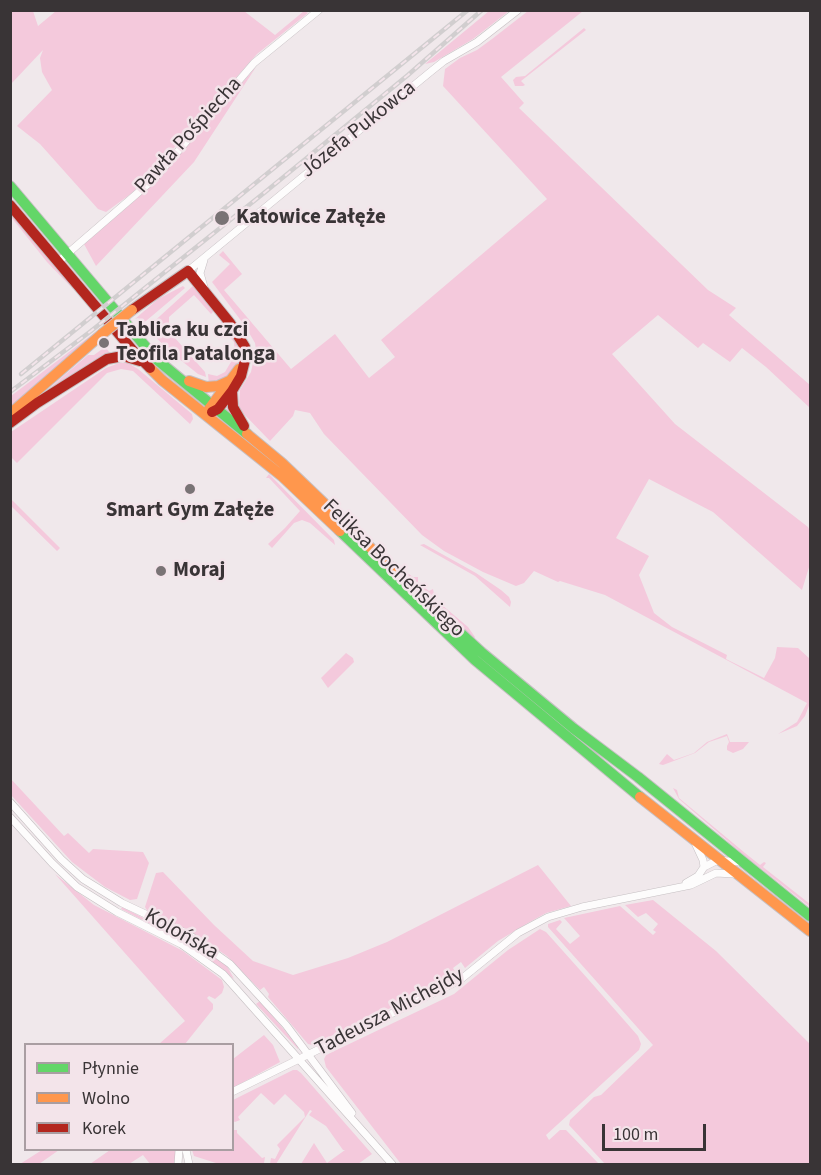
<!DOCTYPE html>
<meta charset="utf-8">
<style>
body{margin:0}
#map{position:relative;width:821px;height:1175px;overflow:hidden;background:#f0e8eb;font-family:"Source Sans 3",sans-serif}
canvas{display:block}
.frame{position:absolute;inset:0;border:12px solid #393436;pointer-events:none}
.legend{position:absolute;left:24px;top:1043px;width:210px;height:108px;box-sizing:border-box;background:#f3e4ea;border:2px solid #a99ea2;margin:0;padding:8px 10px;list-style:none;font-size:18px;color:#393436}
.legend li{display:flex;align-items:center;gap:12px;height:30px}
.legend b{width:30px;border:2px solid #a99ea2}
.scale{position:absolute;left:602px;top:1124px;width:104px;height:27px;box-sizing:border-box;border:3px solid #393436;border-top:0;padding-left:8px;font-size:18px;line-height:21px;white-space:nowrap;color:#393436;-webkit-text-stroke:4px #f3e4ea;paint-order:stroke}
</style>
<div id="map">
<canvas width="821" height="1175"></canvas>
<div class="frame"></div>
<ul class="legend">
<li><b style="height:8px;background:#63d668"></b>Płynnie</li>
<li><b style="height:8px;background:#ff974d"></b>Wolno</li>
<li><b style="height:8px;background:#b3261e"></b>Korek</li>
</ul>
<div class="scale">100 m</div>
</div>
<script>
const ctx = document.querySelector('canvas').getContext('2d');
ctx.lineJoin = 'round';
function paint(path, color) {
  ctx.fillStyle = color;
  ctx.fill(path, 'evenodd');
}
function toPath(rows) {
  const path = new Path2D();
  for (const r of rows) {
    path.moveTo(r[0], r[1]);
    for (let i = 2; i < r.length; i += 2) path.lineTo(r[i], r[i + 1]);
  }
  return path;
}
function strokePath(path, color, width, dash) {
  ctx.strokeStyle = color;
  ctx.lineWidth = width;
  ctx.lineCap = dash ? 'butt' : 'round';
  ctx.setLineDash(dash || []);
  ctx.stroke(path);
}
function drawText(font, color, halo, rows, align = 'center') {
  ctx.font = font + ' "Source Sans 3",sans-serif';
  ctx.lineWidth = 5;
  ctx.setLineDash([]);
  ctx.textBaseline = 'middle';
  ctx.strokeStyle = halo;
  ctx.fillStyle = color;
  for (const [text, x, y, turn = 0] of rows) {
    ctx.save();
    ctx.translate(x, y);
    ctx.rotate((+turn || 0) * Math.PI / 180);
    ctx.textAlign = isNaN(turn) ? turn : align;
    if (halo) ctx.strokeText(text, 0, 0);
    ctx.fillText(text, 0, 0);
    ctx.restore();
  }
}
paint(toPath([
 [10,11,33,11,38,26,56,11,244,11,275,35,304,11,308,13,257,54,150,175,132,193,106,212,98,209,40,144,17,126,52,90,42,72,40,58,43,50,11,84],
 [489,11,509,11,473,39,434,62,425,64],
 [528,11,583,11,501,77,524,103,519,108,708,290,736,308,729,315,810,385,810,408,766,367,742,348,730,362,703,343,698,348,658,315,612,354,675,424,808,527,810,531,810,564,802,590,713,512,649,479,616,538,649,556,639,575,654,613,672,627,727,655,726,659,764,678,775,658,777,647,798,648,810,659,810,703,805,716,797,726,778,734,797,722,807,703,605,595,560,581,558,582,534,571,524,583,516,586,483,572,444,551,422,535,324,434,310,413,295,410,293,416,270,441,241,411,239,406,240,390,251,372,256,349,255,343,245,326,212,282,230,264,219,255,223,251,242,274,224,290,291,369,335,334,369,378,395,357,381,340,547,199,443,86,445,69,460,58,477,50,492,39],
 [584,28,586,30,521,81,525,85,523,86,515,86,513,80,516,77,525,76],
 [256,67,194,162,96,266,84,244,134,201,157,179],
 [10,210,76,287,73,289,47,262,11,217],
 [194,285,215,310,211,314,194,295,169,317,169,328,175,338,205,372,206,377,198,374,168,350,148,329,149,326],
 [183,286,185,288,146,321,141,323,138,318,135,319,158,299],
 [223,321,236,339,240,353,238,363,229,376,209,384,208,374,217,376,225,372,235,355,234,342,218,324],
 [98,330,99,331,11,409,11,396],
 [105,347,111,354,39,397,88,355,94,355],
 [119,363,128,363,138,369,192,414,193,419,190,424,133,371,121,369,107,373,17,463,11,457,11,432,106,368],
 [269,474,334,540,335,545,310,523,302,520,294,523,272,548,268,544,285,528,300,511,269,478,266,478],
 [11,499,60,548,57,551,11,506],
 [424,544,476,573,501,590,509,597,511,602,510,607,475,576,420,545],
 [402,569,413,577,418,577,418,582,429,591,433,589,435,599,468,627,475,637,474,638],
 [346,653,353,658,354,662,328,688,321,678],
 [727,734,730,742,749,742,743,749,733,753,727,750,727,746,729,742,727,736,709,742,695,753,663,765,659,764,667,754,674,760,694,753,707,742],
 [10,778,64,836,68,833,89,853,93,849,143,852,149,863,137,899,130,900,105,887,72,862,11,795],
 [673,788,677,790,679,798,745,853,760,865,764,862,766,863,763,867,810,904,810,907,744,855,679,799],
 [538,865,571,906,546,913,528,923,498,941,465,968,461,962,453,968,456,973,461,970,461,972,448,981,312,1045,308,1044,268,997,269,994,264,987,260,990,227,956,199,937,148,912,145,907,156,873,163,872,214,925,253,961,293,975,348,958,387,942],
 [55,874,94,905,183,951,222,980,224,987,222,993,215,999,209,996,207,998,213,1004,213,1009,185,1044,159,1044,185,1021],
 [653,900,716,951,810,1044,810,1164,605,1164,569,1125,570,1120,594,1097,601,1095,653,1045,548,927,548,924,560,920,562,922,556,929,570,944,580,936,564,918,620,906,653,935,656,932,653,930,658,924,646,913,638,917,625,905],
 [122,907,202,948,227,966,234,979,193,946,121,909],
 [540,929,546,932,588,979,638,1036,641,1044,639,1050,546,1135,549,1140,560,1130,566,1130,599,1164,401,1164,326,1067,324,1059,326,1055,454,994,508,950],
 [260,1001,298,1046,298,1049,256,1004],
 [264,1035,273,1045,280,1062,233,1088,233,1059],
 [293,1070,297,1070,301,1073,372,1154,358,1164,301,1164,314,1143,327,1163,345,1150,343,1150,326,1126,309,1115,312,1111,310,1110,276,1164,270,1164,271,1158,275,1159,280,1149,277,1145,305,1117,304,1112,285,1094,274,1105,261,1093,238,1117,240,1120,235,1122,233,1121,233,1100],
 [233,1130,237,1130,237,1133,262,1158,265,1157,264,1163,267,1164,219,1164,194,1156,192,1150,232,1150],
 [42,1150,59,1150,39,1164,20,1164],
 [110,1150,175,1150,175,1163,174,1164,150,1164,143,1155,129,1164,90,1164]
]), '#f4c9dc');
const street = toPath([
 [59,261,155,178,254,63,319,10],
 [188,271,429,73,444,61,477,42,518,10],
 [204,287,200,273,204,260],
 [10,802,61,859,83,879,122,903,188,934,230,964,286,1025,352,1113],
 [10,817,52,863,77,887,117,912,181,944,223,974,392,1164],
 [704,867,718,860,738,862],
 [686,883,698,876,704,867,703,860,696,845],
 [232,1092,460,980,518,933,548,917,582,907,691,885,716,873,734,874],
 [186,1150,189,1164],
 [178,1164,179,1150]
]);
const fast = toPath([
 [10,186,156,359,247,434],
 [340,531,475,660,640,797],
 [444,618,481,652,573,728,638,777,810,916]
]);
const slow = toPath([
 [150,368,162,380,282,476,340,531],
 [189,381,206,387,218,386,229,381],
 [209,409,239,369],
 [10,414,102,334],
 [247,434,282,463,444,618],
 [640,797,810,931]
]);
const jam = toPath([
 [10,205,135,353,150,368],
 [132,310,188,271,230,323,245,347,245,360,241,376,232,391,218,409,212,412],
 [232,391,233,407,244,426],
 [10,423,37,403,107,359,123,356,140,361]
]);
strokePath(street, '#c6c0c3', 8);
strokePath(fast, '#c6c0c3', 12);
strokePath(slow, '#c6c0c3', 12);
strokePath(jam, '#c6c0c3', 12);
strokePath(street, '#fdfcfc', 7);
strokePath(fast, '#63d668', 10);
strokePath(slow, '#ff974d', 10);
strokePath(jam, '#b3261e', 10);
const rail = toPath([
 [21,374,468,10],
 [10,392,91,331,264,193,408,75,482,10]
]);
strokePath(rail, '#d1cecf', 4.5);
strokePath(rail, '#f3e4ea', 2, [7]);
const slowBridge = toPath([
 [102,334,132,310]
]);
strokePath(slowBridge, '#c6c0c3', 12, []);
strokePath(slowBridge, '#ff974d', 10);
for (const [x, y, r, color] of [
 [222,218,8,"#797375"],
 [104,343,6,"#797375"],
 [190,489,6,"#797375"],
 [161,571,6,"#797375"]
]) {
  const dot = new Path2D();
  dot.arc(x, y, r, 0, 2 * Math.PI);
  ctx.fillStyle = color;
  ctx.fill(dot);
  strokePath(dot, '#f3e4ea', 2);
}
drawText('21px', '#393436', '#f3e4ea', [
 ["Józefa Pukowca",359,130,-39],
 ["Pawła Pośpiecha",189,136,-48],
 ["Feliksa Bocheńskiego",393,569,44],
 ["Kolońska",181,935,30],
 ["Tadeusza Michejdy",390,1013,-28]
]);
drawText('bold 21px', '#393436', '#f3e4ea', [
 ["Katowice Załęże",236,218],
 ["Tablica ku czci",116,331],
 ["Teofila Patalonga",116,355],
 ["Smart Gym Załęże",190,511,"center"],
 ["Moraj",173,571]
], 'left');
</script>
